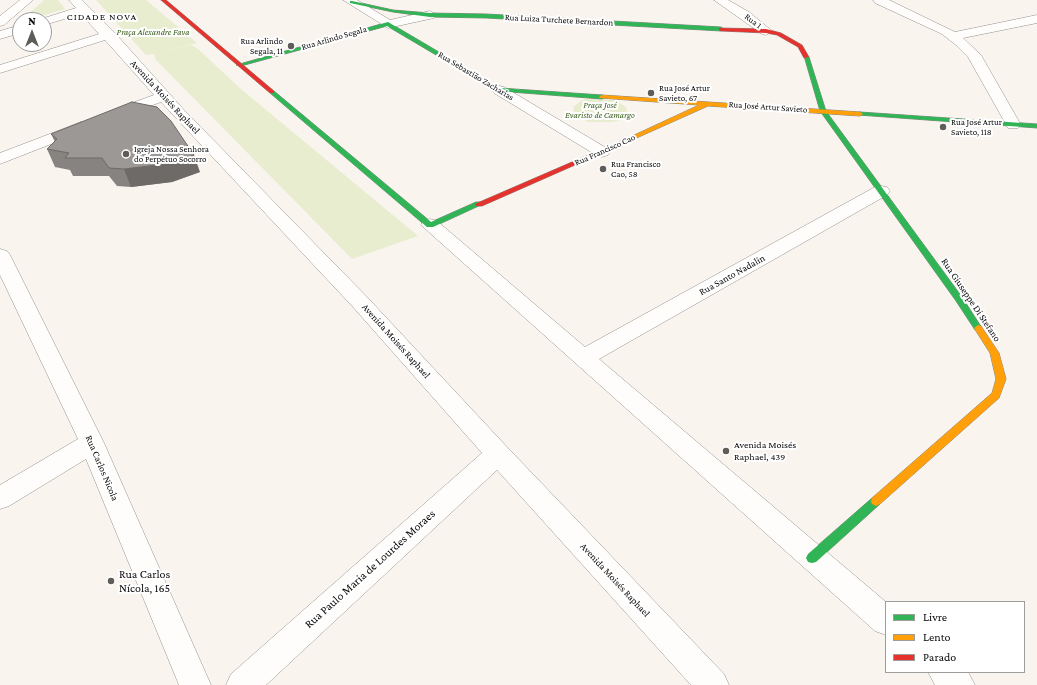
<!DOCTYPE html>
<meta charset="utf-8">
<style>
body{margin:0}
#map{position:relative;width:1037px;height:685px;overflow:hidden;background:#faf4ee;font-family:"Crimson Pro",serif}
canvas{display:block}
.legend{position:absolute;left:885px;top:601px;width:140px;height:72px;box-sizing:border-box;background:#fff;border:1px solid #9d9d9d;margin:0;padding:5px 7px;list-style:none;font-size:12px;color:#0b0b0b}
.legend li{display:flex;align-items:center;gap:8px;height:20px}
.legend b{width:20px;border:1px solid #9d9d9d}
.north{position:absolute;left:12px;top:12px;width:40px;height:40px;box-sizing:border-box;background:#fff;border:1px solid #9d9d9d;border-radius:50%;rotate:0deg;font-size:11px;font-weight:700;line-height:16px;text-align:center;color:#0b0b0b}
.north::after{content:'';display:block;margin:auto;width:14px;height:18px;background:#5f5d5a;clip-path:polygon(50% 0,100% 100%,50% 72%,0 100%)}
</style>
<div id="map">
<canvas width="1037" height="685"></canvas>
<ul class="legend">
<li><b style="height:5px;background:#30b455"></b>Livre</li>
<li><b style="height:5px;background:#ff9f0a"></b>Lento</li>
<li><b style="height:5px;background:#e5322d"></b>Parado</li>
</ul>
<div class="north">N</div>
</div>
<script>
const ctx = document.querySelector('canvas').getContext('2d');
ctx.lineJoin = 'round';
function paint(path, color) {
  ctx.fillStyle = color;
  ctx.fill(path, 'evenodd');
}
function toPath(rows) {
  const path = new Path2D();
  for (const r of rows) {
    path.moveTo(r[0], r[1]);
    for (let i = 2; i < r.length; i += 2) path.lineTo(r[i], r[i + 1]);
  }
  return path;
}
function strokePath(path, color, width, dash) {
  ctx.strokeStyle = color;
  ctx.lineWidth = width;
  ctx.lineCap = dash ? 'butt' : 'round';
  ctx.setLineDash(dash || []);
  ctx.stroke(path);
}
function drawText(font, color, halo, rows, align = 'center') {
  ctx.font = font + ' "Crimson Pro",serif';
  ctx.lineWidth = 4;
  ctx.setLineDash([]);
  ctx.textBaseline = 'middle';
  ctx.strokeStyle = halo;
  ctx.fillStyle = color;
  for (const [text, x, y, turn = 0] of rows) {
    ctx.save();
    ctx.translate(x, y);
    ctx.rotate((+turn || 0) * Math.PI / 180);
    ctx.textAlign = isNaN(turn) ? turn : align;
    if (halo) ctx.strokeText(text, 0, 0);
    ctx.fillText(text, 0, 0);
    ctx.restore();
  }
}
paint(toPath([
 [44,0,58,0,65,9,28,20,22,20],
 [96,0,146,0,197,43,161,52,191,45,197,48,241,89,418,236,352,259,156,60,154,54,146,55],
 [588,98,614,100,626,107,627,112,620,120,613,122,588,122,575,115,573,107,581,101]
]), '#e9edcf');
const street = toPath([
 [20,0,33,0,4,25,0,26,0,16,20,0],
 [69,0,82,0,114,32,184,110,367,297,507,447,724,674,729,685,691,685,497,470,266,685,226,685,231,674,482,453,353,307,161,102,120,117,110,117,107,114,110,111,154,95,105,40,0,73,0,65,99,34,81,14,44,25,44,20,38,20,76,8,69,0],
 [343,0,357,0,390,20,430,11,436,15,434,18,388,28,343,0],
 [714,0,728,0,749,12,772,31,766,35,762,34,714,0],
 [873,0,889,0,955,32,1037,15,1037,23,963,38,981,55,1021,125,1018,128,1008,128,968,57,956,45,942,34,875,3,873,0],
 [20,25,20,33,0,39,0,31,20,25],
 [499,86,504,87,608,149,610,152,608,155,602,157,596,155,494,93,492,90,494,87,499,86],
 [81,122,87,124,89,127,87,130,0,164,0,153,81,122],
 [881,186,887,187,890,191,887,195,599,359,886,602,886,635,875,631,421,225,423,221,430,219,437,221,585,347,875,187,881,186],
 [0,249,7,251,10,255,104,443,211,685,179,685,86,459,9,506,0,509,0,485,78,439,0,275,0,249],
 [928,672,968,672,975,685,935,685,928,672]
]);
const fast = toPath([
 [352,1,393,10,430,13,486,14,721,27,724,29,721,31,486,18,430,17,393,12,350,3,350,1,352,1],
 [388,22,500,88,602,95,605,97,602,99,497,91,387,26,241,66,236,65,388,22],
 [804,56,809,57,826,111,962,297,982,328,981,330,975,330,956,301,820,111,804,56],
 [270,91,274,91,431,222,476,202,482,202,483,204,433,227,427,227,270,93,270,91],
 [860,112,1037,124,1037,128,858,115,858,113,860,112],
 [876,496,880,498,881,501,880,504,816,562,812,563,808,562,806,558,808,554,872,498,876,496]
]);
const slow = toPath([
 [602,95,860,112,863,114,860,116,708,106,632,140,630,139,630,137,699,105,600,98,599,97,602,95],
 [978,325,981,326,999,353,1006,379,999,398,880,504,876,506,872,504,871,501,872,498,992,393,996,379,990,353,974,328,978,325]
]);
const jam = toPath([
 [161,0,166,0,274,91,274,93,270,93,161,0],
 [719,28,766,29,781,33,802,45,809,57,804,58,798,47,777,35,766,33,721,31,719,30,719,28],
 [632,136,634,137,634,139,482,206,476,206,475,204,632,136]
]);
strokePath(street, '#93908d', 1);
strokePath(fast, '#898784', 1);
strokePath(slow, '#898784', 1);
strokePath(jam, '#898784', 1);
paint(street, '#fefdfc');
paint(fast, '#30b455');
paint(slow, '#ff9f0a');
paint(jam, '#e5322d');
paint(toPath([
 [51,134,200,172,172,182,131,187,117,186,109,176,73,176,70,170,55,167,47,149,55,142]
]), '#868380');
paint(toPath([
 [194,155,200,172,172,182,131,187,124,169]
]), '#6d6a68');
const building = toPath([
 [132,102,157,107,171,121,194,155,166,164,124,169,109,168,102,158,65,158,69,153,47,149,57,139,51,134,132,102]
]);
paint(building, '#9c9895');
strokePath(building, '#6d6a68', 1);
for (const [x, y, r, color] of [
 [291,46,4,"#5f5d5a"],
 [651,93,4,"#5f5d5a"],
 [943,127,4,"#5f5d5a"],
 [126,154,4,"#5f5d5a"],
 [603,169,4,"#5f5d5a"],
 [726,451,4,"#5f5d5a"],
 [111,581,4,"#5f5d5a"]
]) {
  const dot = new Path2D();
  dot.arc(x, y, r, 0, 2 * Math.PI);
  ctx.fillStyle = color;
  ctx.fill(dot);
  strokePath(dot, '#fff', 1.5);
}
drawText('9px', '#0b0b0b', '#fff', [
 ["Rua Luiza Turchete Bernardon",559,20,3],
 ["Rua 1",753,21,36],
 ["Rua Arlindo Segala",334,38,-16],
 ["Rua Sebastião Zacharias",476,76,31],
 ["Rua José Artur Savieto",768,107,4],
 ["Rua Francisco Cao",605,150,-24]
]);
drawText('italic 9px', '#3c601e', '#fff', [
 ["Praça Alexandre Fava",153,32],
 ["Praça José",600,105],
 ["Evaristo de Camargo",600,115]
]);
drawText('9px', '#0b0b0b', '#fff', [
 ["Rua Arlindo",283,41,"right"],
 ["Segala, 11",283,51,"right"],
 ["Rua José Artur",659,88],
 ["Savieto, 67",659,98],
 ["Rua José Artur",951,122],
 ["Savieto, 118",951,132],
 ["Igreja Nossa Senhora",134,149],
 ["do Perpétuo Socorro",134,159],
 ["Rua Francisco",611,164],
 ["Cao, 58",611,174]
], 'left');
ctx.letterSpacing = '1px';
drawText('10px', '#0b0b0b', '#fff', [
 ["CIDADE NOVA",102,17]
]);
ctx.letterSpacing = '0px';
drawText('10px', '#0b0b0b', '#fff', [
 ["Avenida Moisés Raphael",165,97,47],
 ["Rua Santo Nadalin",732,275,-29],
 ["Rua Giuseppe Di Stefano",971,300,56],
 ["Avenida Moisés Raphael",396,341,48],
 ["Rua Carlos Nicola",102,468,67],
 ["Avenida Moisés Raphael",615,580,47]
]);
drawText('10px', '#0b0b0b', '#fff', [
 ["Avenida Moisés",734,445],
 ["Raphael, 439",734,457]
], 'left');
drawText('12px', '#0b0b0b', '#fff', [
 ["Rua Paulo Maria de Lourdes Moraes",370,569,-42]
]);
drawText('12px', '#0b0b0b', '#fff', [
 ["Rua Carlos",119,574],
 ["Nícola, 165",119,588]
], 'left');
</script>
